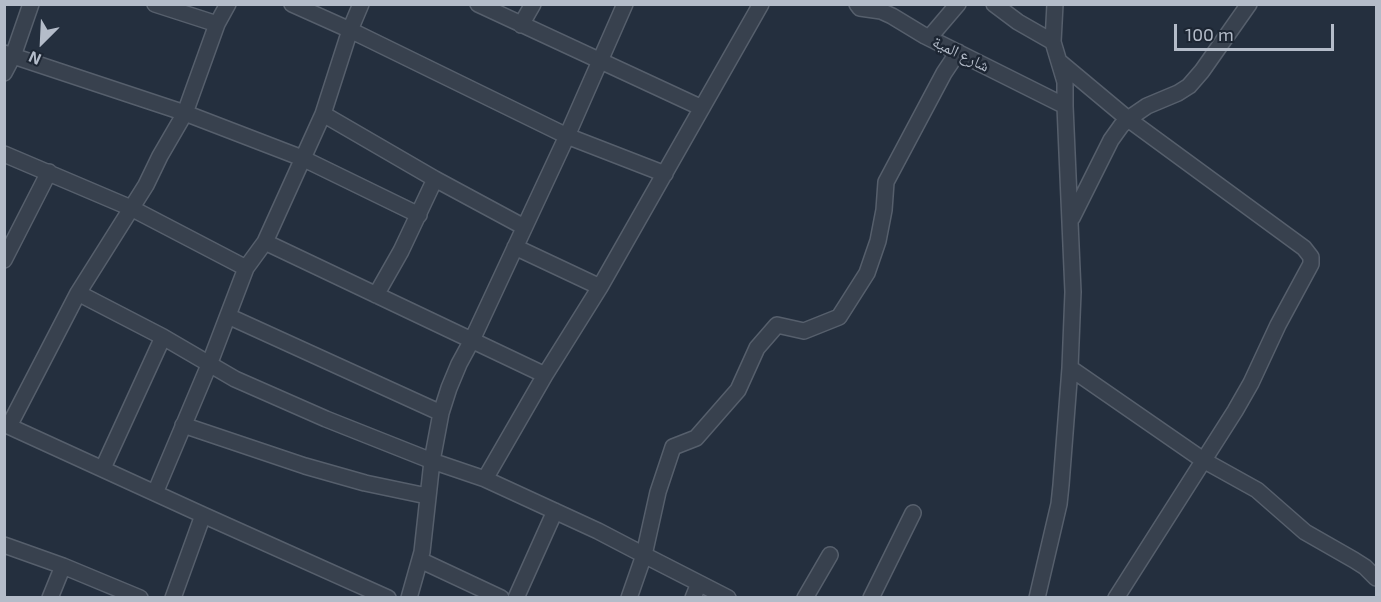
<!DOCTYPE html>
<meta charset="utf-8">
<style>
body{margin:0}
#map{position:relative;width:1381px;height:602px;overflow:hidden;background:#242f3e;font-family:"Exo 2",sans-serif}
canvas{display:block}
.frame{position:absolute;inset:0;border:6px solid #b4bcc9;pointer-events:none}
.north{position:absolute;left:12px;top:12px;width:60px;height:60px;-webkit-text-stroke:4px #1d2633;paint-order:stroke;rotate:204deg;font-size:16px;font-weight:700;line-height:24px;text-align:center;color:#b4bcc9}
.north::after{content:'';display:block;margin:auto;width:21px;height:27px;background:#b4bcc9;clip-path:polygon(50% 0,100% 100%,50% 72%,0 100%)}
.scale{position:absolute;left:1174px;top:24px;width:160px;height:27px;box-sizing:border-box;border:3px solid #b4bcc9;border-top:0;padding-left:8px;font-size:18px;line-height:21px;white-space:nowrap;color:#b4bcc9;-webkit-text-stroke:4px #1d2633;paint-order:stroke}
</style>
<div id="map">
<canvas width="1381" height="602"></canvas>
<div class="frame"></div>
<div class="north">N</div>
<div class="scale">100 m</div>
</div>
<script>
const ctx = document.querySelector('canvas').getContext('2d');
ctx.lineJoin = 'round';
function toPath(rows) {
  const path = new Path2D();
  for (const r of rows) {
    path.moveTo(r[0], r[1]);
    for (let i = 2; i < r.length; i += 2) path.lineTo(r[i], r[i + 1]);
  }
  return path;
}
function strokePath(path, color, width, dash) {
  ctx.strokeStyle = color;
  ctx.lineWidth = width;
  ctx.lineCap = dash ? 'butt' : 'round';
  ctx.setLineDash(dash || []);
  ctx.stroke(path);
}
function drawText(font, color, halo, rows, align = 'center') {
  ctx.font = font + ' "Exo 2","Noto Naskh Arabic",sans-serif';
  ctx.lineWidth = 5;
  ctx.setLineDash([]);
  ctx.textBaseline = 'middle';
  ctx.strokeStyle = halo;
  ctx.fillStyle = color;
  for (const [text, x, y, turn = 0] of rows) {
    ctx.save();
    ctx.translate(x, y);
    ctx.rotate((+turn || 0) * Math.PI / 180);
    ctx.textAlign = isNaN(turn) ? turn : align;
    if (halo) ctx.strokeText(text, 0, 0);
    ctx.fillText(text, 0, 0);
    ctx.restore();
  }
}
const minor = toPath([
 [155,4,217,24],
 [292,4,350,30,567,136,665,174],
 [478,4,702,108],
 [857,4,860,8,881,11,892,16,925,36,1065,106],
 [994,4,1018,22,1053,42],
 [521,25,533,4],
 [929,38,958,4],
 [4,53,185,113,302,158,419,215],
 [1061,63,1128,119,1304,248,1311,257,1311,264,1278,325,1251,383,1235,411,1116,598],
 [4,73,13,56,31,4],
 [323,114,435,179,524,227],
 [4,154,131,208,246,268],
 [1072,218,1111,140,1121,126,1128,119,1147,106,1178,93,1189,86,1202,71,1249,4],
 [265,242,545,375],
 [515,247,600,287],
 [4,260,49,172],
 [78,293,163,337,235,379,326,419,432,461,485,479,598,531,644,555,728,598],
 [376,295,401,251,435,179],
 [228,316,441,413],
 [1070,368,1203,460,1257,490,1305,532,1354,560,1365,567,1376,578],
 [4,424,203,515,388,598],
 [183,425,305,466,365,483,427,496],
 [9,426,78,293,146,185,160,156,185,113,217,24,228,4],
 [103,468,163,337],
 [485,479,545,375,600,287,761,4],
 [155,493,209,365,246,268,265,242,323,114,350,30,361,4],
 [4,545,63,566,140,598],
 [420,560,501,598],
 [50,598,63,566],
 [173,598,203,515],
 [409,598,422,552,432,461,441,413,449,388,459,364,472,340,567,136,625,4],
 [516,598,555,511],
 [629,598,644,555,658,492,673,447,696,438,738,390,757,348,777,325,804,331,839,317,867,273,878,241,884,210,886,182,944,73,958,52],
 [693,598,699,583],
 [805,598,830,555],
 [871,598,913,513],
 [1037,598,1059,504,1061,485,1070,368,1073,292,1065,106,1065,82,1053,42,1055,4]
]);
strokePath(minor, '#565f6c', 18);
strokePath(minor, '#38414e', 15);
drawText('16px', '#b4bcc9', '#1d2633', [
 ["شارع المية",961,54,26]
]);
</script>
